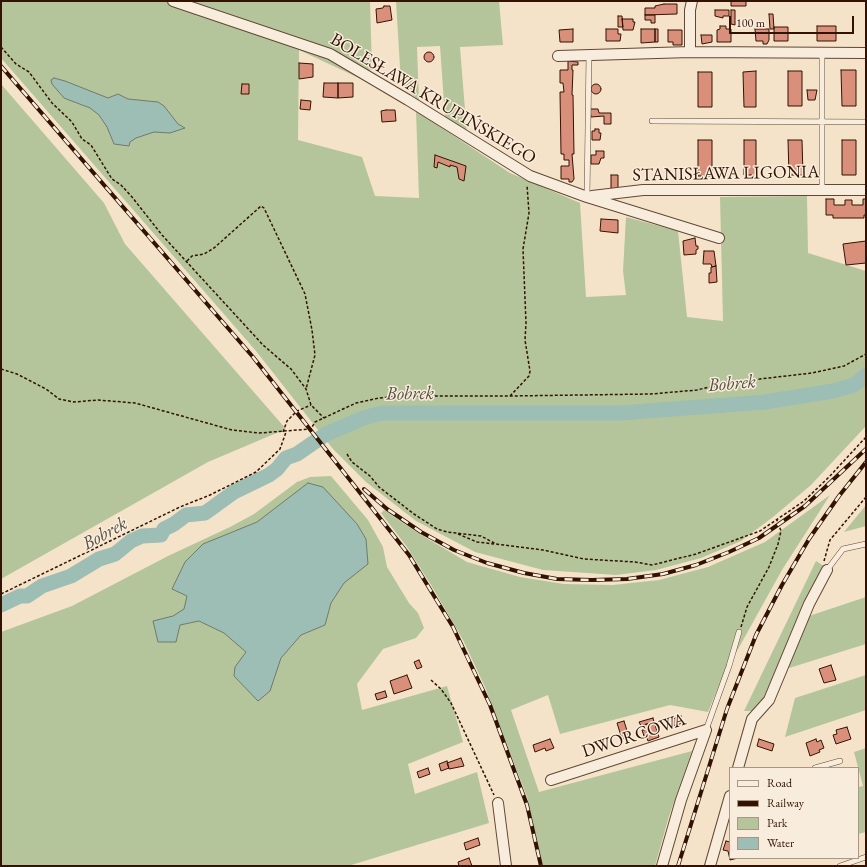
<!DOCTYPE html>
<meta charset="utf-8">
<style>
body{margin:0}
#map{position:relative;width:867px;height:867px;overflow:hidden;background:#f4e3c9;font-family:"EB Garamond",serif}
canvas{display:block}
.frame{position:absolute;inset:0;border:2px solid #321302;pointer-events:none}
.legend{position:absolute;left:729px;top:767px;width:130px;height:92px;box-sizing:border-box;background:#f8eddc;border:1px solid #a99685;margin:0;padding:5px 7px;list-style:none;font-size:12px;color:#321302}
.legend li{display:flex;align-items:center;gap:8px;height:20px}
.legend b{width:20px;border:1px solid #a99685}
.scale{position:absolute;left:729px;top:16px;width:125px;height:18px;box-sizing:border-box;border:2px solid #321302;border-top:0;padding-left:5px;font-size:12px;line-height:14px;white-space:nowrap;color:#321302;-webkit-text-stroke:3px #f8eddc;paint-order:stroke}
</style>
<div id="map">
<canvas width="867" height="867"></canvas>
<div class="frame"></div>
<ul class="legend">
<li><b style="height:5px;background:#f8eddc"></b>Road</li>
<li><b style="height:5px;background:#321302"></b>Railway</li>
<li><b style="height:11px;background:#b5c59b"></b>Park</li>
<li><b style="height:11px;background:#9cbeb5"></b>Water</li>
</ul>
<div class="scale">100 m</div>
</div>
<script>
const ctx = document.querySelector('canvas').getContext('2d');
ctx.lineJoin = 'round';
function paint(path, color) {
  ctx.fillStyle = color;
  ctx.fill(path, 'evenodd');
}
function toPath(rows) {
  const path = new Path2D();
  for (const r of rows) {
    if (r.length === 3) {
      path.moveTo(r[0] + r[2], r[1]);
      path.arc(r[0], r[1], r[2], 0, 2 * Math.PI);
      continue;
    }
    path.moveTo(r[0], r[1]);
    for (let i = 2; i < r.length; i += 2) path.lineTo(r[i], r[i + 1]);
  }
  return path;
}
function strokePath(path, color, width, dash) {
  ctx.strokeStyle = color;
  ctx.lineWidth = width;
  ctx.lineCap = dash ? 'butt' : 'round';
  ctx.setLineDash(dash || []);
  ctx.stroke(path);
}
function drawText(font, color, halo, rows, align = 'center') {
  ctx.font = font + ' "EB Garamond",serif';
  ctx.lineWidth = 3;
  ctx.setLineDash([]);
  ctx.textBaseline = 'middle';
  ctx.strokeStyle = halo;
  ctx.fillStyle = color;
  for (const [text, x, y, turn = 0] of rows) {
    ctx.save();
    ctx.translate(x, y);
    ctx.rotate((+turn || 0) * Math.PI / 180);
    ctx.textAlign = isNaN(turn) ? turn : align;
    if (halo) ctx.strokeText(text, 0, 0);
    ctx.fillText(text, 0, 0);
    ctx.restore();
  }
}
paint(toPath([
 [1,1,370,1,372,69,359,78,299,50,298,140,362,157,375,196,419,198,416,111,510,173,580,203,586,297,626,295,623,271,626,217,678,231,687,317,723,321,720,197,807,196,808,253,866,271,866,426,811,485,773,517,741,541,701,558,656,570,616,575,543,570,475,552,416,521,366,482,333,449,256,351,1,58],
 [396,1,499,1,503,45,460,47,467,135,445,117,440,46,417,47,419,101,401,84],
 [1,84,104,203,125,244,286,429,208,462,1,579],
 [331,476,368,520,383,547,387,567,409,603,418,613,424,628,416,638,383,649,357,684,362,710,447,686,463,742,408,764,415,794,477,772,489,823,348,866,1,866,1,632,72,606,168,556,230,527,254,514,297,482,310,477],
 [830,495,782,570,722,678,708,712,670,705,560,734,548,695,511,710,539,792,692,751,669,816,655,866,543,866,527,797,485,687,463,640,431,585,407,547,381,513,384,510,418,533,467,562,520,577,564,584,613,585,659,580,708,567,765,542],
 [866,505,866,526,844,532],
 [816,561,830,570,806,617,866,597,866,644,786,669,772,701,766,711,744,711],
 [866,675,866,710,785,737,795,698],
 [866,748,866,832,858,834,858,787,863,786,854,752]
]), '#b5c59b');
const water = toPath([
 [54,78,65,81,108,98,118,94,128,99,158,102,164,106,178,124,185,128,170,133,154,132,136,138,130,142,129,146,114,144,107,127,99,115,90,108,64,98,52,84,51,80,54,78],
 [308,483,323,487,357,524,366,539,368,564,344,583,331,603,325,625,301,635,281,658,270,691,258,701,234,676,235,667,246,652,224,633,199,621,180,625,176,642,158,642,153,621,173,616,184,609,187,596,172,589,185,562,203,544,257,522,308,483]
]);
paint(water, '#9cbeb5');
strokePath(water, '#727a6d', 1);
strokePath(toPath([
 [1,605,20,596,27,596,42,586,71,576,99,559,115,554,131,541,142,536,161,535,164,529,174,524,186,515,205,513,234,492,269,475,277,469,286,458,297,454,326,434,366,417,383,413,621,413,765,402,833,391,854,385,866,375]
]), '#9cbeb5', 15);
const building = toPath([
 [731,1,746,1,746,6,731,6,731,1],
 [664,4,677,4,677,14,645,15,645,8,655,8,655,6,664,4],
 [384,6,390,6,392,20,377,23,376,9,383,8,384,6],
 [715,10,729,10,729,16,723,16,723,18,715,16,715,10],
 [731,10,735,10,735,25,731,24,731,10],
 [769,14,773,14,774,29,770,29,769,14],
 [645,15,655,15,655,23,651,23,651,20,645,20,645,15],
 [618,16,622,16,623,27,618,27,618,16],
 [622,19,633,19,633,22,635,22,633,30,623,30,622,19],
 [720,26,726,26,726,29,731,29,731,42,717,42,717,30,720,29,720,26],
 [817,26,836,26,836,41,817,41,817,26],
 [774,27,788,27,788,41,774,41,774,27],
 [573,29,573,42,560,42,559,30,573,29],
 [606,29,618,29,618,34,621,34,620,41,606,41,606,29],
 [641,29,655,29,655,42,641,43,641,29],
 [655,29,658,29,658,42,655,42,655,29],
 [755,29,769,29,769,40,767,44,763,44,763,41,756,41,755,29],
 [668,30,682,30,682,45,673,45,673,42,668,42,668,30],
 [701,35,712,35,712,42,702,44,701,35],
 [429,57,5],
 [568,61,578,62,578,65,572,65,572,70,573,70,572,95,573,95,574,154,572,154,574,179,572,182,569,182,569,179,561,179,561,166,569,166,569,160,564,160,564,154,561,154,560,92,564,92,563,83,560,83,560,70,568,70,568,61],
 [299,63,313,64,313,77,299,79,299,63],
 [841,70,856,70,856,106,842,106,841,70],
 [756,71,756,107,744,107,743,72,756,71],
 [788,71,802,71,802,106,788,106,788,71],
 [698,72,712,72,712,107,698,107,698,72],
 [324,83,338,83,338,98,323,97,324,83],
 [338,83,353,83,353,97,338,98,338,83],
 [596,89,5],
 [242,84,249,84,249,94,241,94,242,84],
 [807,90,817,90,815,100,808,100,807,90],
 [301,100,311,101,310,110,300,109,301,100],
 [590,109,598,109,599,113,611,113,611,124,604,124,604,116,591,117,590,109],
 [386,110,395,110,396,121,382,122,381,111,386,110],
 [595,129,599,129,599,133,601,133,600,140,592,140,592,131,595,131,595,129],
 [698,140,712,140,712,176,698,176,698,140],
 [744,140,756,140,756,175,744,175,744,140],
 [788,140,802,140,803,175,789,175,788,140],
 [842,140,856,140,856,175,842,175,842,140],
 [596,151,604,151,604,158,601,158,599,164,591,164,591,155,596,155,596,151],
 [435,155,466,166,464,181,459,179,457,167,450,165,450,167,438,162,437,168,434,167,435,155],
 [611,175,618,175,618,189,611,189,611,175],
 [826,199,834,199,834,205,845,205,845,200,852,200,852,205,863,205,863,199,866,199,866,215,864,215,864,218,833,218,833,215,826,215,826,199],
 [601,219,618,220,618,233,600,231,601,219],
 [695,238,696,246,698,246,698,249,696,250,696,254,684,255,683,241,695,238],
 [866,241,866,263,846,265,843,244,866,241],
 [704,251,714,251,716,266,712,267,711,264,703,264,704,251],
 [716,266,717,282,709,283,709,273,711,273,711,267,716,266],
 [419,660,422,667,417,669,414,662,419,660],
 [831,665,836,680,824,683,819,669,831,665],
 [407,675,412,688,394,694,390,681,407,675],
 [385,691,387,697,377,700,375,694,385,691],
 [681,716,683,723,674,726,672,719,681,716],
 [653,718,654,722,641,726,639,722,653,718],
 [624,721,629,737,622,739,617,723,624,721],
 [654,722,659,737,648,741,646,736,644,736,642,730,645,730,643,725,654,722],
 [847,727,851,739,836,744,833,735,837,734,836,730,847,727],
 [550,739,554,748,546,751,545,748,535,752,533,745,550,739],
 [759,739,774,744,772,751,757,746,759,739],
 [816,739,817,742,821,740,824,748,819,750,820,752,810,756,806,743,816,739],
 [461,758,464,766,449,769,447,763,461,758],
 [447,761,449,768,441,771,439,764,447,761],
 [428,768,430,774,419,778,417,772,428,768],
 [478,838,480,845,466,850,464,843,478,838],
 [726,841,730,842,730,858,738,858,730,860,728,851,723,850,726,841],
 [469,858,472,866,459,866,458,862,469,858]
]);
paint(building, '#da8f7b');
strokePath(building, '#321302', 1);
const service = toPath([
 [822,53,822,189],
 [652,121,866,122],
 [587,197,589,55],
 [827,570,843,549,866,544],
 [706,730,729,666,739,632],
 [815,768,840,761],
 [840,866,866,857]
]);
const minor = toPath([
 [173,1,330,54,408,100,530,176,587,197,719,238],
 [690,52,690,10,692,1],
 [558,56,690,52,866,53],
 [592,196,643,190,866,190],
 [738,768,752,719,769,700,809,604,827,570],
 [551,780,706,730,681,800,662,866],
 [498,803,506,866],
 [710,866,730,796]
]);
strokePath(service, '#624734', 6);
strokePath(minor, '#624734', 12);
strokePath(toPath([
 [1,47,16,64,29,72,52,103,72,122,82,139,91,145,112,179,121,185,132,197,162,235,263,345,291,369,306,389,311,405,324,418],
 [187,261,192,256,204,254,214,248,261,206,264,208,305,294,312,330,315,355,306,389],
 [1,369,17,374,46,389,59,399,74,402,98,400,135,403,232,430,259,433,311,429,315,422,356,403,379,398,401,396,510,396,651,394,697,390,725,383,812,373,844,366,866,354],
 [510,396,529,376,530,371,525,340,526,323,523,249,529,213,527,185],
 [283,432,287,421,297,411,311,405],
 [347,454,352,462,370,476,379,487,414,514,437,529,447,532,481,536,496,544,543,550,584,559,635,562,652,565,696,554,760,531,804,501,829,477,866,437],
 [458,534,477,542,494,544],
 [824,561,830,540,866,497],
 [1,594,180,507,210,495,256,472,280,449,286,432],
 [741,627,747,607,769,567,778,544,781,531,777,520],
 [431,680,441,689,451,703,494,795]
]), '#321302', 1.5, [3, 2]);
strokePath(service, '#f8eddc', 5);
strokePath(minor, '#f8eddc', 10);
const rail = toPath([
 [1,66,253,357,409,555,453,627,490,705,527,805,541,866],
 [364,489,387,509,421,532,454,550,487,563,524,573,557,579,592,580,627,579,663,574,696,565,729,552,759,538,805,506,866,449],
 [678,866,727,709,756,635,782,585,809,539,839,496,866,462]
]);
strokePath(rail, '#321302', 4);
strokePath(rail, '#f8eddc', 2.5, [8]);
drawText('18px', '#321302', '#f8eddc', [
 ["BOLESŁAWA KRUPIŃSKIEGO",433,99,31],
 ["STANISŁAWA LIGONIA",726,174,-1],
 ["DWORCOWA",634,736,-18]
]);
drawText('italic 19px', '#574f41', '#f8eddc', [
 ["Bobrek",732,384,-5],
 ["Bobrek",410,394,-1],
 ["Bobrek",105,534,-29]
]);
</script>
